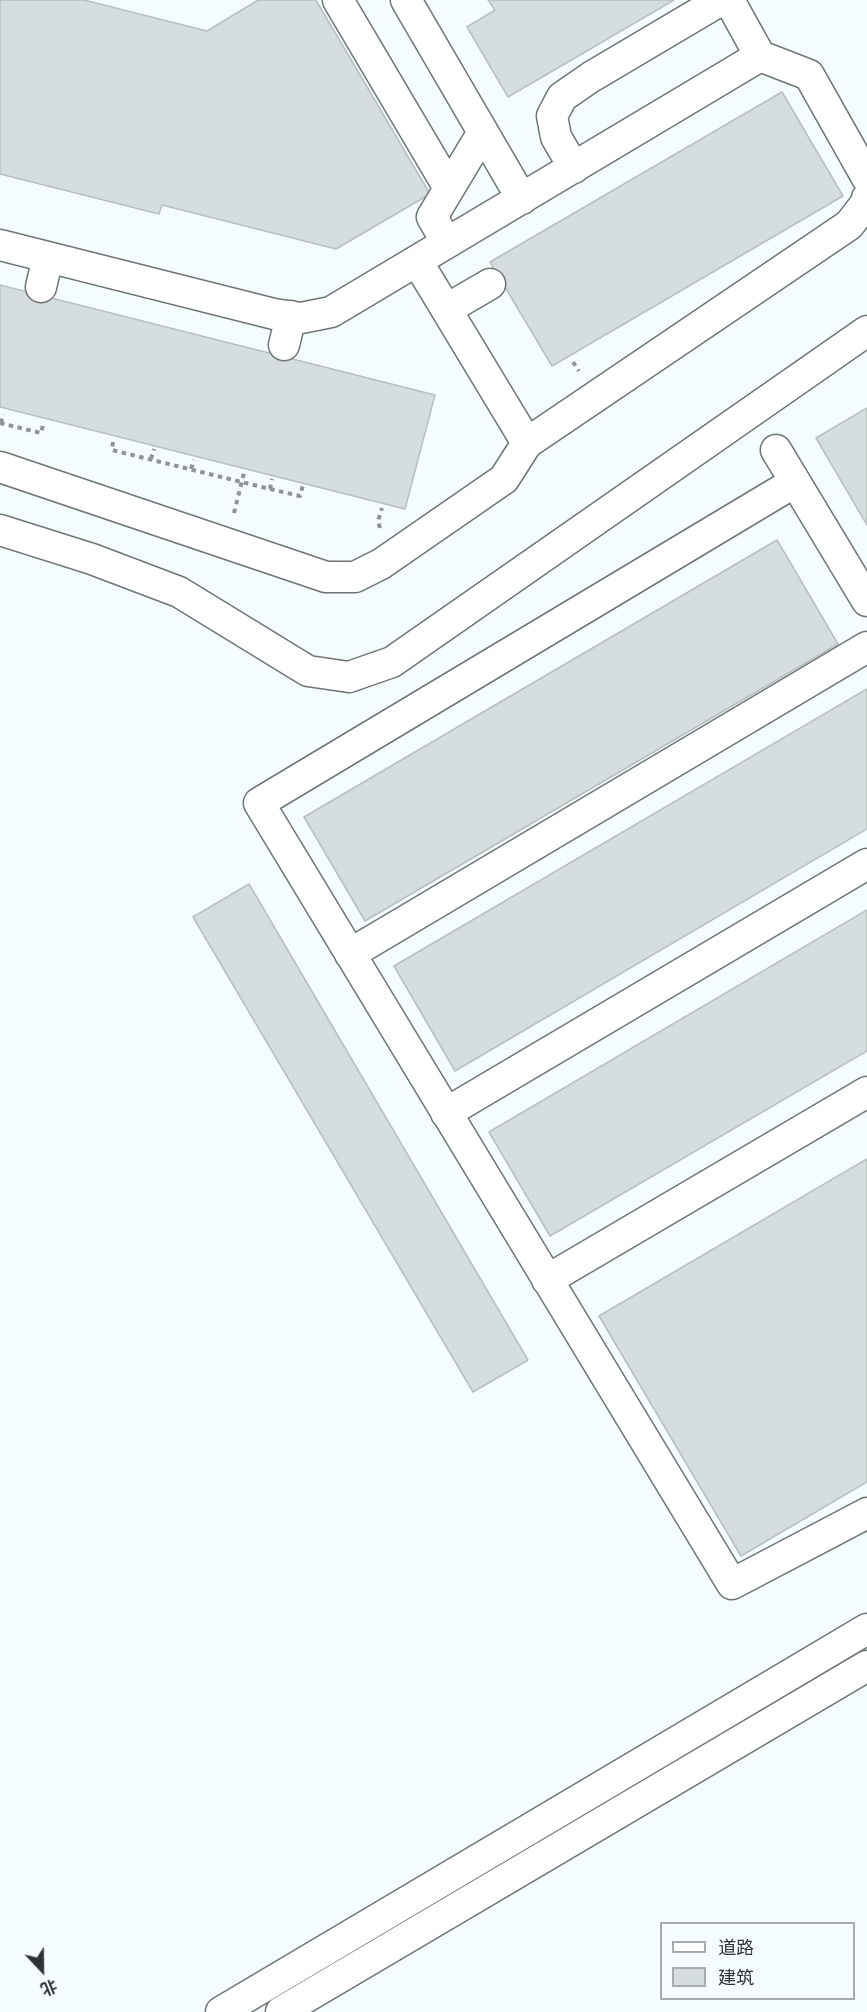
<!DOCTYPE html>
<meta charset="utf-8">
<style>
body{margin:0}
#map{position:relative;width:867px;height:2012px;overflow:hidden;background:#f5fcfd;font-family:Jost,"Noto Sans SC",sans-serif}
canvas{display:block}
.legend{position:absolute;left:660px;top:1922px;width:195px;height:78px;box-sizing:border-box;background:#f5fcfd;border:2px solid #a6acac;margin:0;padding:8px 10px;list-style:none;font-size:18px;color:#303333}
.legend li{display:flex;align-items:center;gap:12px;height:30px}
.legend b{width:30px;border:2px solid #a6acac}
.north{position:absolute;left:12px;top:1940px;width:60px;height:60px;-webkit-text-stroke:4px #f5fcfd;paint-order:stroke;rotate:158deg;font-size:16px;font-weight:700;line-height:24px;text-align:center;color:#303333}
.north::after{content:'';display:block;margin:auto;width:21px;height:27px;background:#303333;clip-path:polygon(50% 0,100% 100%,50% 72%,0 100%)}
</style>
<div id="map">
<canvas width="867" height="2012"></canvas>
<ul class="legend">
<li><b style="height:8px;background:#fff"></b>道路</li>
<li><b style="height:16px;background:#d6ddde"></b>建筑</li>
</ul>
<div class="north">北</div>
</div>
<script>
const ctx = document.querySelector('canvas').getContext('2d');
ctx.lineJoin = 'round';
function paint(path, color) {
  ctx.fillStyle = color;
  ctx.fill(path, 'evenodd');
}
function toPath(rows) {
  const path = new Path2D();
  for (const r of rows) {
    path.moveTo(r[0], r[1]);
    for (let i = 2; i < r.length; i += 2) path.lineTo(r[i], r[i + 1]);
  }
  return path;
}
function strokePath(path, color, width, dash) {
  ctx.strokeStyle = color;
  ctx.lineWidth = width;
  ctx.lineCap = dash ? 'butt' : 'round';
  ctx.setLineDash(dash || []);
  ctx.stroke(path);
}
const building = toPath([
 [0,0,84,0,207,31,258,0,316,0,430,194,336,249,162,205,159,214,0,174,0,0],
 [488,0,674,0,508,97,467,27,495,10,488,0],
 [782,92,843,196,552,366,490,262,782,92],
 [0,285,435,395,405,509,0,407,0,285],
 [867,408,867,525,816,438,867,408],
 [777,540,838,644,365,921,304,817,777,540],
 [867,689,867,829,455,1071,394,966,867,689],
 [249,884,528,1360,473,1392,193,917,249,884],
 [867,910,867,1051,550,1236,489,1132,867,910],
 [867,1159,867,1482,741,1556,599,1316,867,1159]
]);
paint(building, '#d6ddde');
strokePath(building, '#b8bfbf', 1.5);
const street = toPath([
 [338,0,449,188],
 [406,0,522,199],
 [729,0,760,56,809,75,867,178],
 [574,168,556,137,552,116,562,97,591,77,721,0],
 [447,243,432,217,483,132],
 [0,245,274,314,301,318,331,312,760,56],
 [417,261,527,443],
 [41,287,48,257],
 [447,309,490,284],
 [284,345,291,316],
 [776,450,867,601],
 [0,467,326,577,355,577,381,564,504,479,527,443,849,225,866,203,867,198],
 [795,482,259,803,732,1584,867,1513],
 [0,530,92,559,179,592,308,671,349,677,392,662,867,331],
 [350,954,867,647],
 [446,1113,867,864],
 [547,1280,867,1092],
 [221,2012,867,1629],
 [281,2012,867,1666]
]);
strokePath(street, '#6f7575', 33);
strokePath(toPath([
 [573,362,579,371],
 [0,423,41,433,43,425],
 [1,423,3,414],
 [113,442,112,450,270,489,300,496,303,485],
 [151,459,154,449],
 [191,469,194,460],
 [270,489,272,479],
 [234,513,244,473],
 [380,528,378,521,382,508]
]), '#8e9393', 4, [4.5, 4.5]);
strokePath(street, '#fff', 30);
</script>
